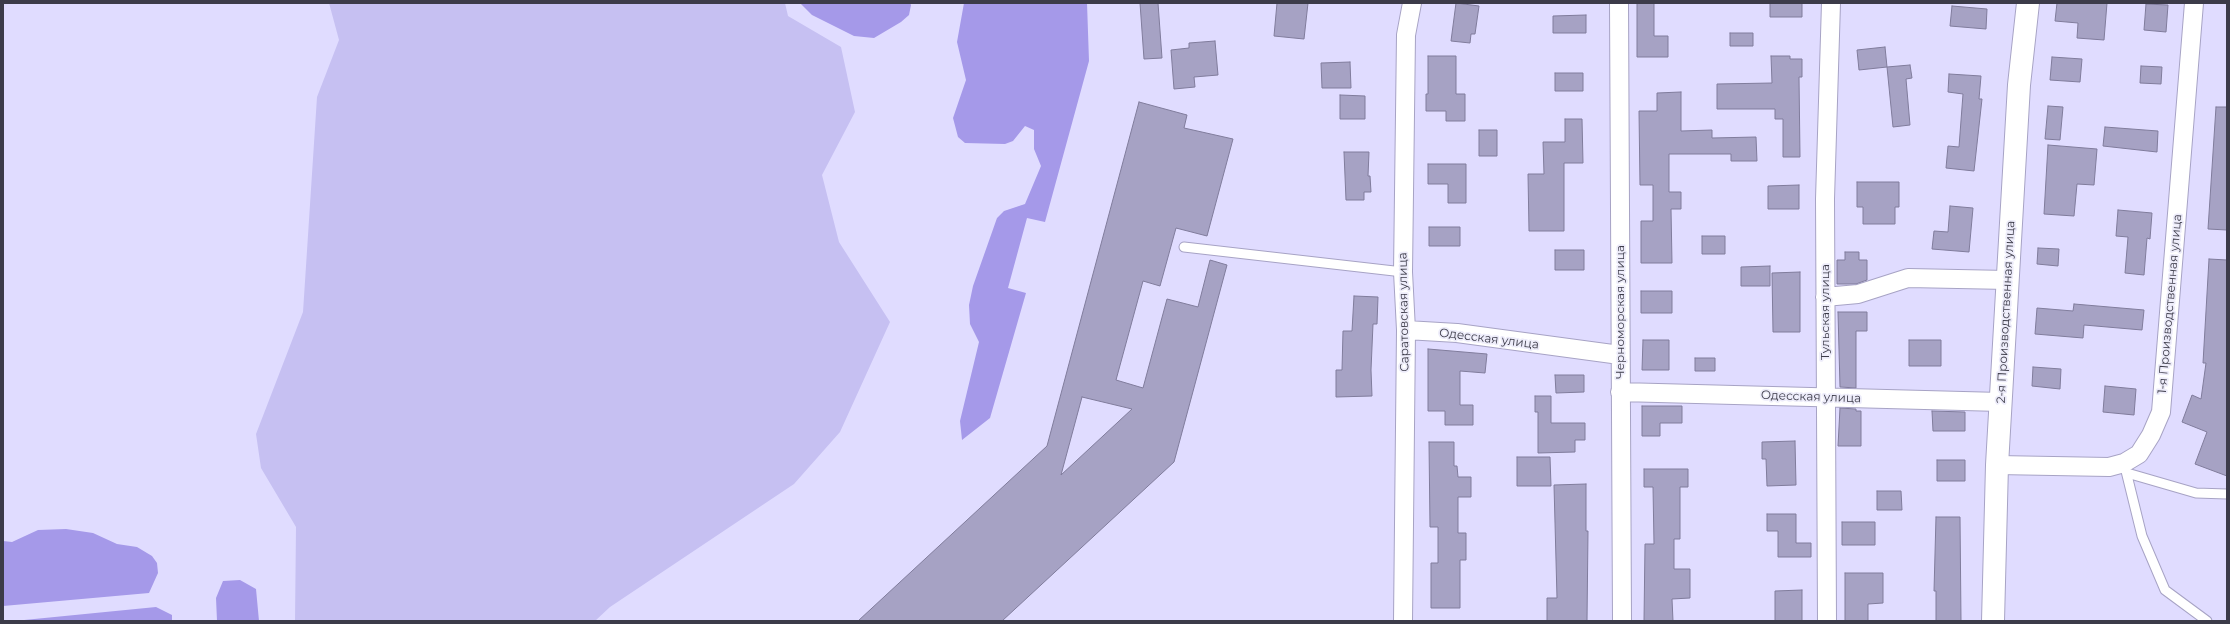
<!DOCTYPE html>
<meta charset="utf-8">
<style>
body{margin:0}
#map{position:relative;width:2230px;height:624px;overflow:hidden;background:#e0dcff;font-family:Montserrat,sans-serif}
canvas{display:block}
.frame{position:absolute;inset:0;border:4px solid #3c3b49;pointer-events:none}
</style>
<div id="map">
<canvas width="2230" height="624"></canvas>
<div class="frame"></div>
</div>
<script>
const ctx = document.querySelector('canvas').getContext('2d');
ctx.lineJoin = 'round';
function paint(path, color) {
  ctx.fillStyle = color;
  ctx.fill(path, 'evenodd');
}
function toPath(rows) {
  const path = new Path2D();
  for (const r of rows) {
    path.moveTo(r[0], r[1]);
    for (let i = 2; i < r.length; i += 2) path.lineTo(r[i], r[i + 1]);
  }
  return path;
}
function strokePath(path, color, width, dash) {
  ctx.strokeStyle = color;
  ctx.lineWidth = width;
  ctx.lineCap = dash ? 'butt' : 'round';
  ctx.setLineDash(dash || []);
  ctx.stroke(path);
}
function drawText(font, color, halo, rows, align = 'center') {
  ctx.font = font + ' Montserrat,sans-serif';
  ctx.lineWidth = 3.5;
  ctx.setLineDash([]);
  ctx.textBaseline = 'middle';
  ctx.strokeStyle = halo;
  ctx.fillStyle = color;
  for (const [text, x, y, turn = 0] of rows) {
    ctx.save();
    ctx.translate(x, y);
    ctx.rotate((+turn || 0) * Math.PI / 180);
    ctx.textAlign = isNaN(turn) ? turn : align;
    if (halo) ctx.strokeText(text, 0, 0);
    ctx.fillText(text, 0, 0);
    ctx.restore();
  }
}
paint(toPath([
 [329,3,785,3,788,16,841,47,855,112,822,175,839,242,890,322,840,432,794,484,610,607,595,621,295,621,296,527,261,468,256,434,303,312,317,97,339,40]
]), '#c6c0f2');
paint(toPath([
 [800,3,910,3,911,5,909,15,901,22,874,38,854,36,812,15],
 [964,3,1087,3,1089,61,1045,222,1027,218,1008,288,1026,293,990,418,962,440,960,421,979,342,970,324,969,305,973,286,997,218,1004,211,1025,204,1041,166,1034,149,1034,130,1025,126,1013,141,1005,144,965,143,958,137,953,118,966,80,957,42],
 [66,529,93,533,117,544,137,547,152,556,157,563,158,573,149,593,3,606,3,541,12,542,38,530],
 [240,580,256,589,259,621,217,621,216,598,223,581],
 [156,607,172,615,172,621,14,621]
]), '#a599e9');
const building = toPath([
 [1140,3,1158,3,1162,58,1144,59,1140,3],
 [1277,3,1308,3,1304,39,1274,36,1277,3],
 [1456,3,1479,6,1475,34,1471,34,1470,43,1451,41,1456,3],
 [1637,3,1654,3,1654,36,1668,36,1668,57,1637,57,1637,3],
 [1770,3,1802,3,1802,17,1770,17,1770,3],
 [2057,3,2107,3,2104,40,2077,38,2078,23,2055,21,2057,3],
 [2146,4,2168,5,2166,32,2144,30,2146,4],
 [1952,6,1987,9,1986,29,1950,26,1952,6],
 [1586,15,1586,33,1553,33,1553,16,1586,15],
 [1730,33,1753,33,1753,46,1730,46,1730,33],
 [1215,41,1218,75,1194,77,1195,87,1174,89,1171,50,1189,48,1189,43,1215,41],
 [1885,47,1887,67,1859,70,1857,50,1885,47],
 [1428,56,1456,56,1456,94,1465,94,1465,121,1446,121,1446,111,1426,111,1426,94,1428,94,1428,56],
 [1771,56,1790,56,1790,59,1802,59,1802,77,1799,77,1800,157,1783,157,1783,119,1775,119,1775,109,1717,109,1717,84,1772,83,1771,56],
 [2052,57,2082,59,2080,82,2050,80,2052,57],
 [1350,62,1351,88,1322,88,1321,63,1350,62],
 [1910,65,1912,78,1906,79,1910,125,1893,127,1887,67,1910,65],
 [2141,66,2162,67,2161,84,2140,83,2141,66],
 [1555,73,1583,73,1583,91,1555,91,1555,73],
 [1949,74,1981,76,1979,99,1982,99,1974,171,1946,168,1948,146,1959,147,1963,94,1948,92,1949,74],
 [1681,92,1681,131,1712,130,1712,138,1756,137,1757,161,1731,161,1731,154,1669,154,1669,192,1681,192,1681,209,1671,209,1672,263,1641,263,1641,221,1653,221,1653,185,1640,185,1639,111,1657,111,1657,93,1681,92],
 [1340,95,1365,96,1365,119,1340,119,1340,95],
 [1139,102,1187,115,1184,128,1233,139,1207,236,1176,228,1160,286,1143,281,1116,380,1143,388,1167,299,1198,307,1210,260,1227,265,1174,462,1002,621,858,621,1047,446,1139,102],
 [1082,397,1132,409,1061,475,1082,397],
 [2048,106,2063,107,2060,140,2045,139,2048,106],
 [2216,107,2227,107,2227,230,2208,229,2216,107],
 [1565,119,1582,119,1583,163,1564,163,1564,231,1529,231,1528,174,1544,174,1543,142,1565,142,1565,119],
 [2105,127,2158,131,2157,152,2103,146,2105,127],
 [1479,130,1497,130,1497,156,1479,156,1479,130],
 [2048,145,2097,149,2094,185,2077,184,2074,216,2044,214,2048,145],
 [1344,152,1369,152,1368,176,1370,176,1371,192,1364,192,1364,200,1346,200,1344,152],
 [1428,164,1466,164,1466,203,1448,203,1448,184,1428,184,1428,164],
 [1857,182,1899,182,1899,207,1895,207,1895,224,1863,224,1863,207,1857,207,1857,182],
 [1799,185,1799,209,1768,209,1768,186,1799,185],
 [1950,206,1973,208,1969,252,1932,249,1934,231,1948,232,1950,206],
 [2118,210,2152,213,2150,239,2147,238,2144,275,2125,273,2128,237,2116,236,2118,210],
 [1429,227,1460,227,1460,246,1429,246,1429,227],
 [1702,236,1725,236,1725,254,1702,254,1702,236],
 [2038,248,2059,249,2058,266,2037,264,2038,248],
 [1555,250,1584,250,1584,270,1555,270,1555,250],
 [1845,252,1859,252,1859,260,1867,260,1867,280,1856,284,1837,284,1837,260,1845,260,1845,252],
 [2209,259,2227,260,2227,476,2195,464,2207,432,2182,422,2192,395,2201,399,2206,363,2203,363,2209,259],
 [1770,266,1770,286,1741,286,1741,267,1770,266],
 [1800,272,1800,332,1773,332,1772,273,1800,272],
 [1641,291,1672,291,1672,313,1641,313,1641,291],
 [1354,296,1378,297,1377,324,1373,324,1371,370,1372,396,1336,397,1336,370,1342,370,1343,331,1352,331,1354,296],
 [2074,304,2144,310,2142,330,2084,325,2083,338,2035,334,2037,308,2073,311,2074,304],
 [1838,312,1867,312,1867,331,1856,331,1856,388,1840,387,1838,312],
 [1643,340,1669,340,1669,370,1642,370,1643,340],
 [1909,340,1941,340,1941,366,1909,366,1909,340],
 [1428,349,1487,354,1485,373,1460,371,1460,405,1473,405,1473,425,1445,425,1445,411,1428,411,1428,349],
 [1695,358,1715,358,1715,371,1695,371,1695,358],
 [2033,367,2061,369,2060,389,2032,386,2033,367],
 [1555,375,1584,375,1584,392,1556,393,1555,375],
 [2105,386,2136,389,2134,415,2103,412,2105,386],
 [1535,396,1551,396,1551,423,1585,423,1585,440,1575,440,1575,452,1538,453,1538,412,1535,412,1535,396],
 [1642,406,1682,406,1682,423,1660,423,1660,436,1642,436,1642,406],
 [1840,408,1856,409,1856,411,1861,411,1861,446,1838,446,1840,408],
 [1932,411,1965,412,1965,431,1933,431,1932,411],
 [1795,441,1796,485,1767,486,1766,459,1762,459,1762,442,1795,441],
 [1429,442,1454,442,1454,466,1457,466,1458,477,1471,477,1471,497,1458,497,1458,533,1466,533,1466,560,1460,560,1460,608,1431,608,1431,563,1438,563,1438,527,1430,527,1429,442],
 [1517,457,1550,457,1551,486,1517,486,1517,457],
 [1937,460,1965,460,1965,481,1937,481,1937,460],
 [1644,469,1688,469,1688,487,1680,487,1680,539,1674,539,1674,569,1690,569,1690,598,1672,599,1673,621,1644,621,1645,544,1654,544,1653,487,1644,487,1644,469],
 [1586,484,1586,531,1588,531,1587,621,1547,621,1547,598,1557,598,1554,485,1586,484],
 [1877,491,1901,491,1902,510,1877,510,1877,491],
 [1767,514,1796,514,1796,543,1811,543,1811,557,1778,557,1778,531,1767,531,1767,514],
 [1936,517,1960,517,1961,621,1936,621,1936,591,1934,591,1936,517],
 [1842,522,1875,522,1875,545,1842,545,1842,522],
 [1845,573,1883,573,1883,603,1868,604,1868,621,1845,621,1845,573],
 [1802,590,1802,621,1775,621,1775,591,1802,590]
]);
paint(building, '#a6a2c4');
strokePath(building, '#807c9c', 1);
const lane = toPath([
 [1184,247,1403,272],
 [2124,463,2142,536,2165,590,2207,621],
 [2127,473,2196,493,2227,494]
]);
const street = toPath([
 [1619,3,1622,621],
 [1825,297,1858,294,1908,278,2008,280],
 [1406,330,1457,333,1620,355],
 [1620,392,2001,402],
 [1997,465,2109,467,2124,463,2139,454,2151,435,2161,412,2194,3],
 [1403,621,1406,330,1403,272,1406,35,1412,3],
 [1827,621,1825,199,1831,3]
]);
const secondary = toPath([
 [1993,621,1997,465,2019,85,2028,3]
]);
strokePath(lane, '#a7a3c5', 11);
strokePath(street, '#a7a3c5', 20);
strokePath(secondary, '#a7a3c5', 24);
strokePath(lane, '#fff', 9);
strokePath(street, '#fff', 18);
strokePath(secondary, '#fff', 22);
drawText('12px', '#3c3b49', '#edecfa', [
 ["1-я Производственная улица",2170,304,-85],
 ["Саратовская улица",1404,312,-91],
 ["Черноморская улица",1620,312,-90],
 ["Тульская улица",1825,312,-90],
 ["2-я Производственная улица",2006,312,-87],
 ["Одесская улица",1489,339,7],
 ["Одесская улица",1811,397,2]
]);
</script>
